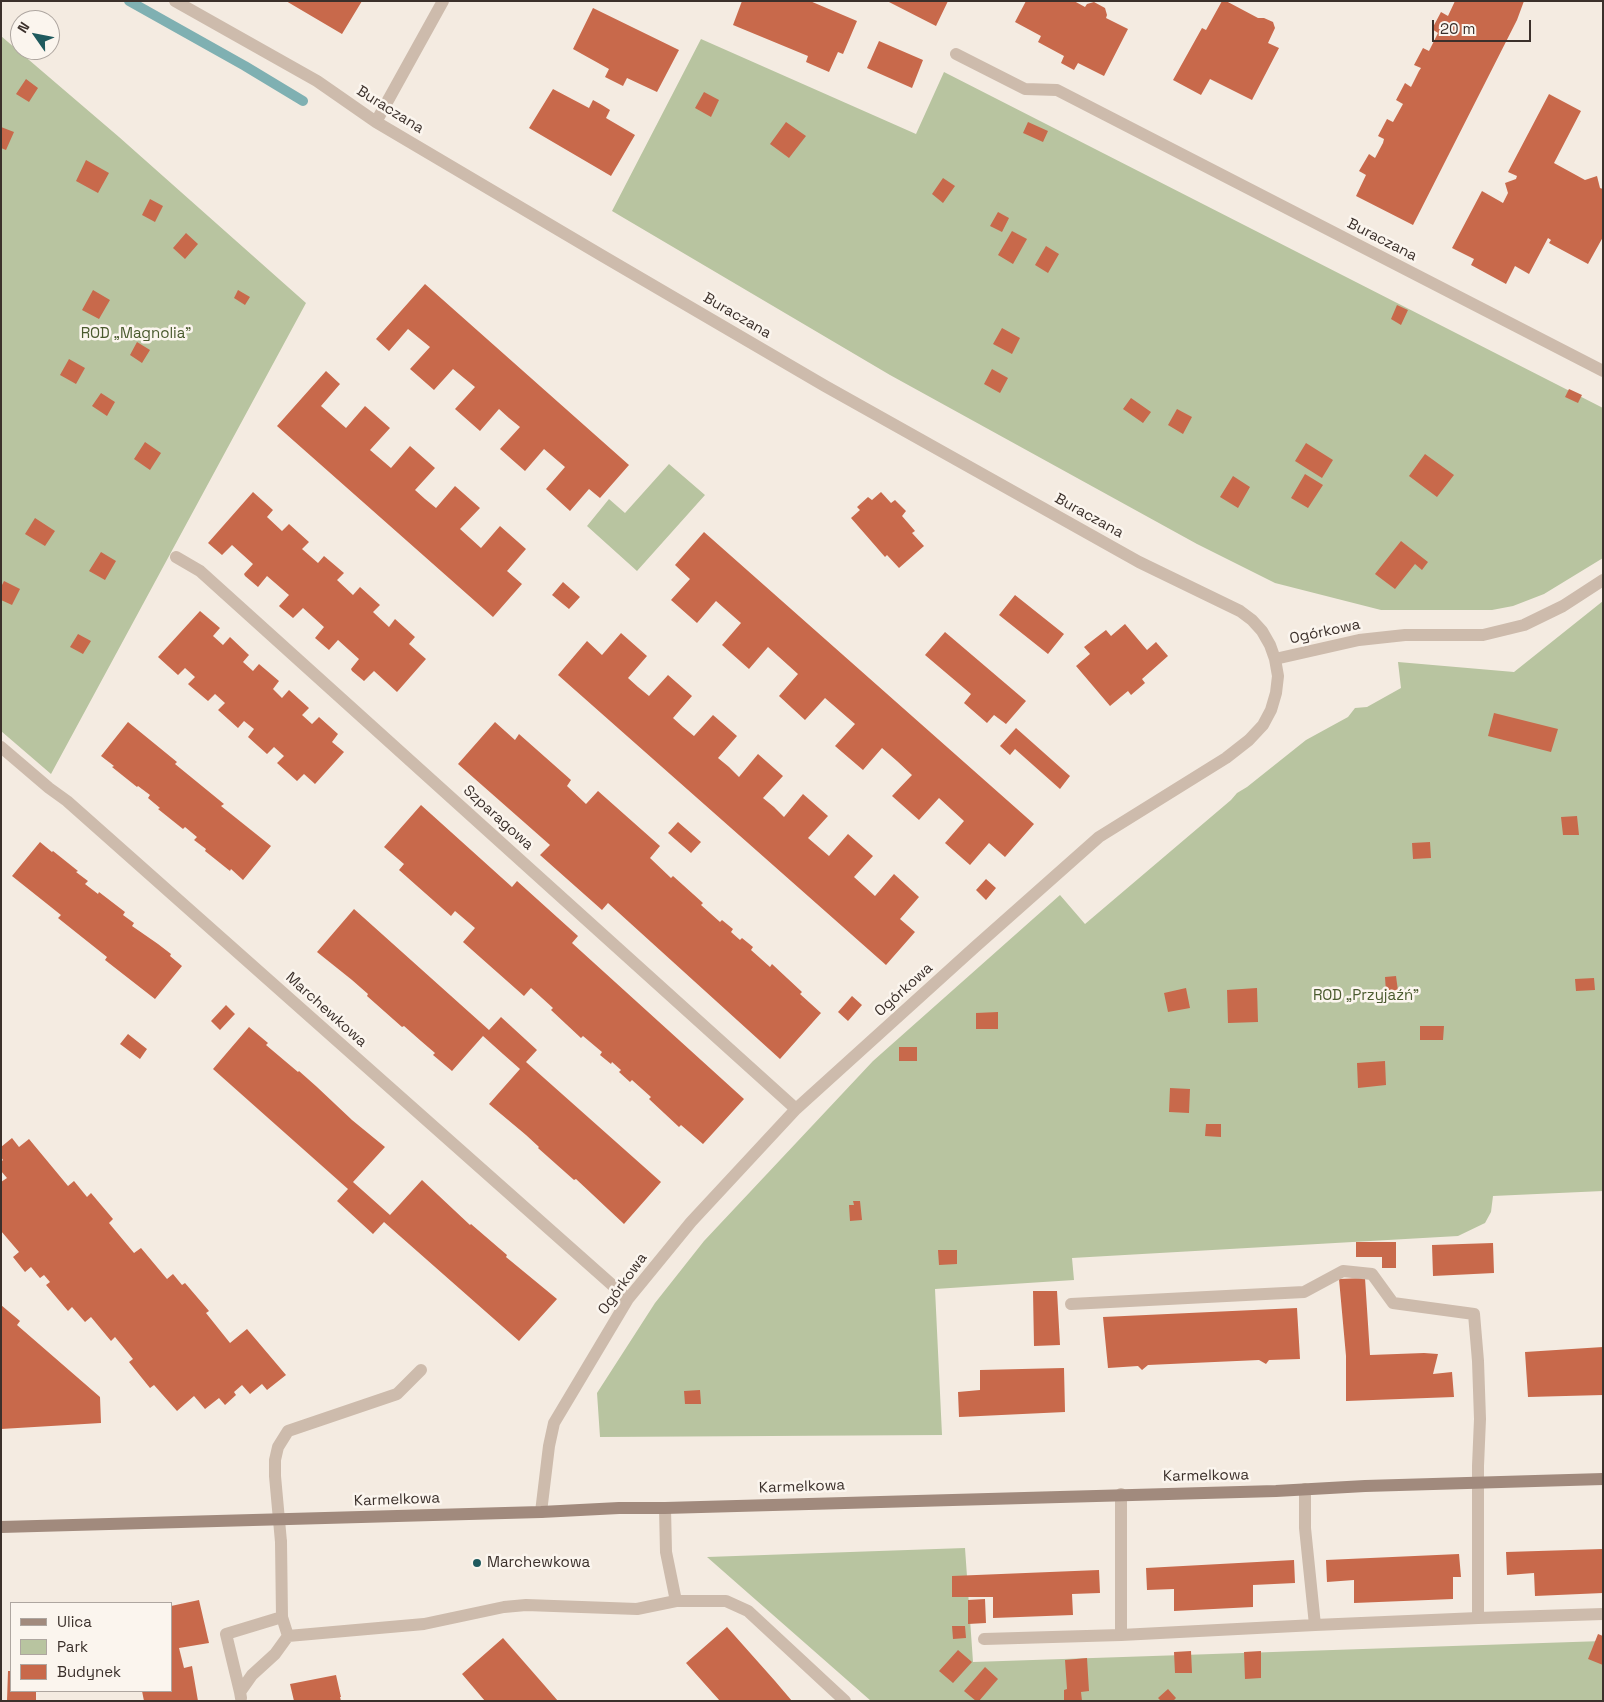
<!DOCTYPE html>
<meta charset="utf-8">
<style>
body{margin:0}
#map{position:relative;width:1604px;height:1702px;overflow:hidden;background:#f4ebe1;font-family:"Space Grotesk",sans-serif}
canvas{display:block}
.frame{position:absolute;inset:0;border:2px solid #3b302b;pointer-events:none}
.legend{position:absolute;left:10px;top:1602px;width:162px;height:90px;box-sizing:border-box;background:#fbf5ee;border:1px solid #aea6a0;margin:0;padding:6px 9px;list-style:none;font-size:15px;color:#3b302b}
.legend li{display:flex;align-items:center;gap:10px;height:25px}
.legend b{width:25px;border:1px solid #aea6a0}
.north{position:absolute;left:10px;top:10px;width:50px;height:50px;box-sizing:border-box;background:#fbf5ee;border:1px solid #aea6a0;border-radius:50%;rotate:303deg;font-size:14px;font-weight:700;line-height:20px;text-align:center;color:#3b302b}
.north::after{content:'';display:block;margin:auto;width:18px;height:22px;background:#1f5a5e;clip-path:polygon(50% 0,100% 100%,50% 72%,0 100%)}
.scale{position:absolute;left:1432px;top:20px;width:99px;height:22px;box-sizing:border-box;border:2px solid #3b302b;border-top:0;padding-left:6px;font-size:15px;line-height:18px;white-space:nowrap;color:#3b302b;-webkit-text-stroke:4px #fbf5ee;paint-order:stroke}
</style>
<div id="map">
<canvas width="1604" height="1702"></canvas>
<div class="frame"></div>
<ul class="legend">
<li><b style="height:6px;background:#a18a7d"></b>Ulica</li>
<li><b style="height:14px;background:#b8c4a0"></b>Park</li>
<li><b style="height:14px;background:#c8694b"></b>Budynek</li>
</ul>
<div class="north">N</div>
<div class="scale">20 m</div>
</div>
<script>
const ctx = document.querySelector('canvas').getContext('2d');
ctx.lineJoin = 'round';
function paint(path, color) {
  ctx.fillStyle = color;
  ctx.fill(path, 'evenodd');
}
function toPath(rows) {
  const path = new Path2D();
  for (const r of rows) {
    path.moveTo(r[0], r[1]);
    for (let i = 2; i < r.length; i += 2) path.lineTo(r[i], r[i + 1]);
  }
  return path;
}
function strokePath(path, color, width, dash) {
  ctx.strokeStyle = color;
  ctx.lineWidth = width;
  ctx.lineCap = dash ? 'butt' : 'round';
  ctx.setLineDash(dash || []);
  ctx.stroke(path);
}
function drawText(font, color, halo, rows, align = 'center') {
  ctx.font = font + ' "Space Grotesk",sans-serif';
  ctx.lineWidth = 5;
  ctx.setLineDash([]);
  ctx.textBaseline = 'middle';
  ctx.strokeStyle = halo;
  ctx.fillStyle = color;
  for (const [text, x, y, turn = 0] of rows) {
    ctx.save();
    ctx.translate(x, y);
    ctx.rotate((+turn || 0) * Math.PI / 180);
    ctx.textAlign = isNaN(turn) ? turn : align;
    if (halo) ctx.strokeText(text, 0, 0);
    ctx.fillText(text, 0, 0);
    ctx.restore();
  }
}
paint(toPath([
 [1,36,119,137,306,303,51,774,1,731],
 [701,39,916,134,944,72,1603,408,1603,558,1544,594,1513,606,1492,610,1381,610,1275,583,1197,544,890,375,612,211],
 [669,464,705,495,637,571,587,526,609,499,625,513],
 [1603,601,1603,1191,1493,1196,1491,1212,1485,1223,1458,1236,1072,1258,1074,1280,935,1289,942,1435,600,1437,597,1393,655,1303,704,1241,873,1061,1060,895,1085,924,1231,800,1237,793,1247,787,1306,740,1348,717,1355,708,1367,707,1401,688,1398,662,1514,672],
 [965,1548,973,1662,1603,1641,1603,1701,871,1701,707,1557]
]), '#b8c4a0');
strokePath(toPath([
 [129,1,245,66,303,101]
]), '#7fb0b2', 10);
paint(toPath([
 [286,1,362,1,342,34],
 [742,1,810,1,857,21,843,54,838,52,829,72,806,62,808,56,733,25],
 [887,1,948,1,936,26],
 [1026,1,1074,1,1085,7,1087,4,1094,2,1105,8,1107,15,1106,18,1128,29,1104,76,1078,63,1074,70,1061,63,1064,56,1038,42,1041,36,1015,22],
 [1222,1,1226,1,1258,18,1264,18,1273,22,1275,28,1268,43,1279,48,1252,100,1210,79,1201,95,1173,80,1202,28,1206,30],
 [1455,1,1524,1,1517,20,1413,225,1356,196,1366,175,1359,171,1369,154,1375,158,1383,143,1384,139,1378,136,1387,119,1393,122,1403,104,1396,100,1405,83,1411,87,1419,71,1421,68,1414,65,1423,48,1429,51,1438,33,1432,29,1441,12,1448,16],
 [593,8,679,50,657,92,627,78,623,86,605,77,609,69,573,49],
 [879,41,923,60,912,88,867,68],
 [26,79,38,88,29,102,16,94],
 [553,89,589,108,593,100,602,105,610,110,606,118,635,135,611,176,529,128],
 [704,92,719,100,711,117,695,108],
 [1549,94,1581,111,1554,163,1585,180,1597,176,1600,188,1603,189,1603,237,1588,264,1549,243,1551,240,1548,238,1529,274,1515,266,1506,284,1471,265,1474,259,1452,248,1482,191,1503,203,1508,193,1505,183,1516,179,1517,176,1508,172],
 [786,122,806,136,789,158,770,144],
 [1028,122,1048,131,1043,142,1023,133],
 [1,127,14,132,6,150,1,148],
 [86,160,109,173,98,193,76,181],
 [943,178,955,186,943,203,932,194],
 [150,199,163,206,155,222,142,215],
 [998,212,1009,218,1002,232,990,226],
 [1012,231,1027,239,1013,264,998,255],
 [186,233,198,244,185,259,173,248],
 [1046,246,1059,254,1048,273,1035,265],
 [425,284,629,465,600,498,589,489,570,511,546,489,565,467,544,449,525,471,500,449,520,427,509,418,499,409,480,431,455,409,475,387,453,369,434,390,410,369,430,347,408,329,389,351,376,339],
 [93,290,110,300,99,319,82,310],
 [238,290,250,297,245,305,234,298],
 [1397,305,1408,310,1401,325,1391,319],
 [1002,328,1020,338,1012,354,993,344],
 [137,342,150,350,142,363,130,355],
 [69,359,85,368,76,384,60,375],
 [992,369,1008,378,1000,393,984,384],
 [326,371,340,384,321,406,346,428,365,406,390,428,370,450,391,468,410,446,435,468,415,490,425,499,436,508,455,486,480,508,460,529,481,548,500,526,526,549,507,571,522,584,493,617,277,426],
 [1569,389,1582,395,1578,403,1565,397],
 [101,393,115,402,107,416,92,406],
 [1131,398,1151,412,1143,423,1123,409],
 [1177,409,1192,417,1183,434,1168,425],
 [145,442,161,453,150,470,134,459],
 [1306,443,1333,460,1322,478,1295,461],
 [1425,454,1454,475,1437,497,1409,476],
 [1305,474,1323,485,1308,508,1291,498],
 [1233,476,1250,487,1238,508,1220,497],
 [253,492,273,510,267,517,282,531,289,524,309,542,302,549,318,563,324,556,344,573,337,580,353,595,360,587,380,605,373,612,389,627,395,619,415,637,409,644,426,659,397,692,374,671,364,681,352,671,351,669,359,659,338,640,329,650,315,638,324,627,303,608,293,618,280,607,279,606,289,595,267,576,258,587,245,576,244,574,253,564,232,545,222,555,208,543],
 [881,492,891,503,895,500,906,511,902,516,915,531,912,533,924,546,899,568,887,555,885,557,851,518,860,510,857,507,868,497,872,500],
 [35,518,55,531,45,546,25,534],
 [704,532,1034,824,1005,857,989,843,970,865,945,843,964,821,939,798,919,820,892,796,912,775,897,761,882,748,863,770,835,746,855,724,825,698,805,720,779,696,798,674,768,647,749,669,722,645,741,623,716,601,697,623,671,600,690,579,675,565],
 [1401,541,1428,562,1422,570,1415,564,1395,589,1375,574],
 [101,552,116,561,105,580,89,571],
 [4,581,20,589,12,605,1,600,1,587],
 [563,582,580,597,569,609,552,595],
 [1015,595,1064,634,1048,654,999,615],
 [200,611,220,628,213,636,223,645,230,637,249,655,243,662,253,671,259,664,279,681,273,689,282,698,289,690,309,708,302,715,312,724,319,717,338,734,332,742,344,752,315,784,304,774,297,781,277,763,284,756,274,747,267,754,248,737,254,729,244,721,238,728,218,710,225,703,215,694,208,701,189,685,188,684,195,677,185,668,178,675,158,657],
 [1125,624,1147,650,1156,642,1168,656,1142,679,1145,683,1131,695,1128,691,1110,706,1076,666,1090,654,1084,647,1106,630,1111,636],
 [945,632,1026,701,1006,724,994,715,987,723,964,703,971,694,925,655],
 [621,633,647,656,628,678,638,687,649,696,668,675,692,696,673,718,683,727,694,736,713,715,737,736,718,758,729,767,739,777,758,754,783,776,763,798,774,807,784,817,803,794,828,816,808,838,829,856,848,834,873,856,854,877,875,896,894,874,919,897,900,919,915,932,886,965,558,675,587,641,602,655],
 [78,634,91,641,83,654,70,647],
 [1494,713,1558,729,1551,752,1488,736],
 [128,722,177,762,175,764,224,804,221,806,271,846,243,880,231,869,230,871,205,851,206,849,194,840,197,837,185,827,183,829,158,809,160,808,148,798,150,795,138,786,137,787,112,767,114,766,101,756],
 [495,722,515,740,519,734,571,780,567,786,586,804,598,791,660,846,650,858,671,878,673,876,703,903,701,905,720,922,722,920,733,929,731,932,740,940,742,938,753,947,751,950,770,967,772,964,802,992,800,994,821,1013,780,1059,608,903,602,910,540,855,550,845,458,764],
 [1016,728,1070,776,1060,789,1015,749,1010,755,1000,746],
 [421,805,512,887,517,881,578,936,572,943,744,1099,703,1144,681,1125,679,1127,649,1099,651,1097,632,1080,630,1082,619,1072,621,1070,612,1062,611,1064,600,1055,602,1052,583,1036,581,1038,551,1010,553,1008,531,988,524,996,463,942,475,928,455,911,451,916,399,870,404,864,384,847],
 [1577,816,1579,835,1563,835,1561,817],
 [678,822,701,842,691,853,668,833],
 [40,842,52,852,53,851,78,871,76,872,88,881,85,884,98,894,99,892,125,912,123,915,134,923,132,926,158,944,171,954,170,956,182,966,155,999,105,960,107,957,58,918,61,915,12,876],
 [1430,842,1431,858,1413,859,1412,843],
 [986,879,996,888,986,900,976,890],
 [354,909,489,1030,501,1017,537,1050,526,1062,661,1182,624,1224,576,1179,574,1180,538,1148,539,1147,526,1135,489,1104,520,1069,503,1054,483,1036,452,1071,433,1055,435,1053,421,1041,404,1026,402,1027,367,996,368,994,352,980,317,952],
 [1396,976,1398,991,1386,992,1385,977],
 [1594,978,1595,990,1576,991,1575,979],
 [1186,988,1190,1008,1168,1012,1164,993],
 [1257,988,1258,1022,1228,1023,1227,990],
 [852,996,862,1005,848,1021,838,1012],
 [226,1005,235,1014,220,1030,211,1021],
 [998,1012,998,1029,976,1029,976,1013],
 [1420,1026,1444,1026,1443,1040,1420,1040],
 [249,1027,268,1043,266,1045,298,1072,299,1071,317,1087,352,1120,385,1147,353,1182,390,1215,422,1180,470,1225,471,1224,507,1255,506,1257,557,1299,519,1341,384,1222,373,1234,337,1201,348,1189,213,1069],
 [128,1034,147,1049,140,1059,120,1044],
 [899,1047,917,1047,917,1061,899,1061],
 [1385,1061,1386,1085,1358,1088,1357,1063],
 [1170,1088,1190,1089,1189,1113,1169,1112],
 [1206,1124,1221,1124,1221,1137,1205,1136],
 [12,1138,19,1147,29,1139,68,1186,74,1181,87,1197,91,1193,113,1219,109,1223,134,1253,141,1248,167,1279,173,1274,182,1285,185,1283,209,1311,206,1313,230,1343,247,1329,286,1375,267,1390,262,1384,250,1394,242,1385,234,1392,236,1395,225,1405,219,1398,205,1409,194,1396,177,1411,154,1385,150,1388,129,1362,133,1359,115,1337,111,1341,91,1317,85,1322,72,1307,68,1311,46,1285,50,1282,44,1275,40,1278,31,1267,25,1272,13,1257,19,1252,1,1231,1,1182,7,1178,1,1171,1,1162,3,1160,1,1157,1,1147],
 [853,1201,860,1201,862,1220,850,1221,849,1205,854,1205],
 [1356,1242,1396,1242,1396,1268,1382,1268,1382,1257,1356,1257],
 [1493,1243,1494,1273,1433,1276,1432,1245],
 [938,1250,957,1250,957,1264,939,1265],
 [1365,1278,1370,1355,1424,1353,1438,1354,1433,1374,1452,1372,1454,1397,1346,1401,1346,1356,1339,1279],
 [1033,1291,1057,1291,1060,1345,1034,1346],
 [1,1305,20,1321,17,1325,100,1397,101,1423,1,1429],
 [1297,1308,1300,1359,1269,1360,1266,1364,1259,1360,1148,1365,1142,1370,1138,1366,1108,1368,1103,1317],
 [1603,1347,1603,1395,1528,1397,1525,1352],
 [1064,1368,1065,1412,959,1417,958,1392,980,1390,980,1370],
 [700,1390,701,1404,685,1404,684,1391],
 [1603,1549,1603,1593,1535,1596,1534,1573,1507,1575,1506,1552],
 [1459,1554,1461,1577,1453,1577,1453,1599,1354,1603,1354,1580,1327,1582,1326,1560],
 [1294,1560,1295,1583,1253,1585,1253,1607,1174,1611,1174,1589,1147,1590,1146,1568],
 [1099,1570,1100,1593,1072,1594,1073,1615,993,1618,993,1597,952,1597,952,1576],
 [985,1599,986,1623,968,1624,968,1600],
 [199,1600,209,1643,179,1648,184,1668,192,1666,198,1701,144,1701,142,1691,171,1691,171,1606],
 [952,1626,965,1626,966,1638,953,1639],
 [727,1627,775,1681,792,1701,720,1701,686,1663],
 [1598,1634,1603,1636,1603,1665,1588,1659],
 [503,1638,545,1686,558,1701,485,1701,462,1674],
 [958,1650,972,1662,953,1683,939,1671],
 [1191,1651,1192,1673,1175,1673,1174,1652],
 [1261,1651,1261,1678,1245,1679,1244,1652],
 [1087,1658,1089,1691,1081,1692,1082,1701,1064,1701,1064,1690,1067,1689,1065,1660],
 [985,1667,998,1679,979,1701,976,1701,964,1691],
 [8,1671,11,1671,11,1691,36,1691,36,1701,7,1701],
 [336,1675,341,1697,340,1697,341,1701,294,1701,290,1684],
 [1168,1689,1176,1698,1173,1701,1161,1701,1158,1698]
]), '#c8694b');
strokePath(toPath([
 [1071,1304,1304,1292,1343,1271,1372,1274,1393,1303,1474,1314,1478,1361,1480,1419,1478,1466,1478,1618,1315,1625],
 [281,1542,275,1476,275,1460,278,1447,288,1431,397,1394,421,1370],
 [1478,1618,1603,1614],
 [1121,1635,1121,1494],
 [984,1639,1121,1635,1315,1625,1305,1528,1305,1489]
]), '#cdbbac', 12);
strokePath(toPath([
 [175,1,317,81,376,122,601,255,825,386,1139,562,1240,611,1252,620,1262,631,1270,645,1275,659,1278,676,1276,693,1271,710,1263,725,1249,740,1226,758,1099,837,975,947,796,1109,691,1222,628,1299,554,1423,549,1446,541,1512],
 [956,54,1025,89,1057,90,1603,371],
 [376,122,443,1],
 [176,557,200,571,796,1109],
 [1275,659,1359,640,1405,635,1483,635,1524,625,1563,606,1603,580],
 [1,747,49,788,67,801,628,1299],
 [665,1508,666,1552,676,1601,726,1601,748,1611,845,1701],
 [281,1542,282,1617],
 [288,1636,424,1624,504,1607,526,1605,637,1609,676,1601],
 [240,1692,226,1634,282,1617,288,1636],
 [241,1698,240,1692,252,1675,275,1654,288,1636]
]), '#cdbbac', 12);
strokePath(toPath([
 [1,1527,541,1512,619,1508,665,1508,1276,1491,1365,1486,1603,1479]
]), '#a18a7d', 12);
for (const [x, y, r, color] of [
 [477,1563,5,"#1f5a5e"]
]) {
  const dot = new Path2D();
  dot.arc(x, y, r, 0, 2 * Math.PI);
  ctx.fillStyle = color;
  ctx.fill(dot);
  strokePath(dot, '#fbf5ee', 2);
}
drawText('15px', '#3b302b', '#fbf5ee', [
 ["Buraczana",390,110,32],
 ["Buraczana",1382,240,27],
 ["Buraczana",737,316,30],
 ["Buraczana",1089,516,29],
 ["Ogórkowa",1325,632,-12],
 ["Szparagowa",498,818,42],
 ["Ogórkowa",904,990,-42],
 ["Marchewkowa",326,1010,42],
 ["Ogórkowa",623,1284,-54],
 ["Karmelkowa",1206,1476,-1],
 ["Karmelkowa",802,1487,-2],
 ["Karmelkowa",397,1500,-2]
]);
drawText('15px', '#4a5a2e', '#fbf5ee', [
 ["ROD „Magnolia”",136,334],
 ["ROD „Przyjaźń”",1366,996]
]);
drawText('15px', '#3b302b', '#fbf5ee', [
 ["Marchewkowa",487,1563]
], 'left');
</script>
